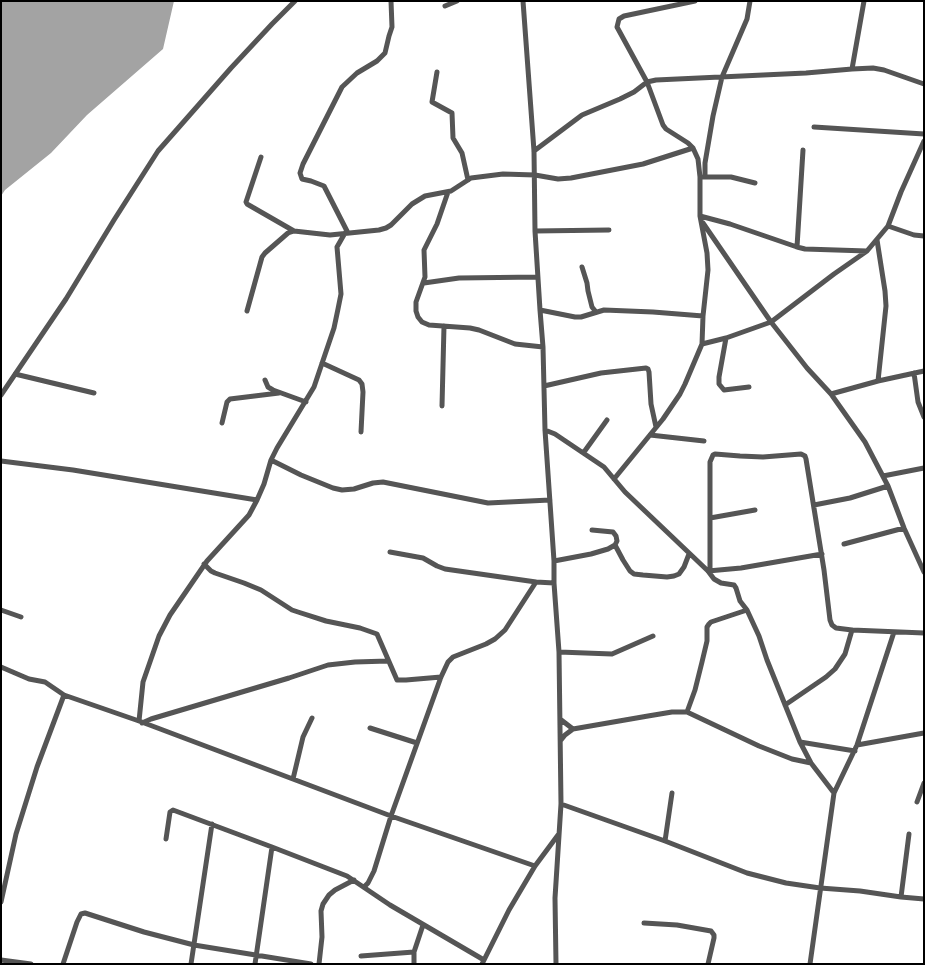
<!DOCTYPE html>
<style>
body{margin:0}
#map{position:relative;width:925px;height:965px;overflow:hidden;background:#fff;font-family:Rubik,sans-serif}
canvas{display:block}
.frame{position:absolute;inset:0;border:2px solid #000;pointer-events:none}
</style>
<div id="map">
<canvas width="925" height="965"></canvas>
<div class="frame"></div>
</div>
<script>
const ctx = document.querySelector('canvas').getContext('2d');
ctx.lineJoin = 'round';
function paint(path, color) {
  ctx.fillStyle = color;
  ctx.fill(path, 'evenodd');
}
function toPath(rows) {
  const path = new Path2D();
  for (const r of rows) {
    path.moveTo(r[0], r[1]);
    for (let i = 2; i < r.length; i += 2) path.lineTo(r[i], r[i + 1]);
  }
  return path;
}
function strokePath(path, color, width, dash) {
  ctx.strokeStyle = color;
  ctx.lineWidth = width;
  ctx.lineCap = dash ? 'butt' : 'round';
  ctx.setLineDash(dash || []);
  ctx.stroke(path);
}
paint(toPath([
 [1,1,174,1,163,49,87,115,51,153,5,190,1,196]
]), '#a3a3a3');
strokePath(toPath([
 [523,1,534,151,535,231,540,310,543,347,545,430,554,561,554,583,559,652,561,804,555,898,556,964],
 [445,6,457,1],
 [852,69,864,1],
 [437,72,432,102,452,113,453,138,462,153,468,180],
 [814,127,924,134],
 [534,151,582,115,620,99,634,92,647,82,656,80,806,73,852,69,873,68,884,70,924,84],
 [261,157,246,202,247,204,294,231],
 [703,177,731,177,755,183],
 [705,177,705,163,713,116,722,77,747,19,750,1],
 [448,192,437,224,424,250,425,277,416,302,416,311,418,317,422,322,429,325,470,328,479,330,515,344,543,347],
 [700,216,730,224,797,247,805,249,867,251],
 [703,223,771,322,807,368,831,394,865,442,888,486,904,528,924,572],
 [888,226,914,235,924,236],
 [535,231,609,230],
 [348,233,324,186,311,181,302,179,300,173,303,164,342,87,357,73,377,61,385,53,389,36,392,27,391,1],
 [877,240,885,291,886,306,878,381],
 [797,247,803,150],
 [582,267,587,283,588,291,592,307,596,312],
 [424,283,459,278,538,277],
 [540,310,575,317,581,317,604,310,653,312,703,316],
 [247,311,262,257,265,253,288,233,294,231,330,235,379,230,386,228,391,225,412,204,425,196,451,191,471,178,503,174,535,175,558,179,571,178,643,164,693,148],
 [726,338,719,377,719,384,724,390,749,387],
 [702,344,726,338,771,322,834,274,867,251,888,226,901,192,924,141],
 [322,363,359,380,362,384,363,392,361,432],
 [914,373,918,402,924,417],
 [15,374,94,393],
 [265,380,268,387,273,390,306,402],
 [544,386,601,373,646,368,648,369,649,372,651,404,656,427],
 [831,394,878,381,924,371],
 [1,395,66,299,114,220,158,151,231,68,272,24,295,1],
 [442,406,444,326],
 [222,423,227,402,230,399,279,393],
 [545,430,555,434,604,467,625,492,708,571,714,579,721,583,734,585,736,588,740,601,747,610,759,636,767,660,800,742,811,763,834,793],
 [650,435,704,441],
 [584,452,607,420],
 [271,460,301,475,333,488,342,490,354,489,373,483,383,482,488,503,550,500],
 [1,461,73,470,257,500],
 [883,476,924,468],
 [614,479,663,419,680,394,685,384,702,344,703,316,708,270,707,253,700,216,700,177,698,159,693,148,688,143,666,129,663,125,647,82,617,27,619,19,624,16,695,1],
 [814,505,850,498,888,486],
 [710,518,710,462,713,455,715,454,740,456,763,457,801,454,805,456,806,459,824,570,830,620,832,625,836,628,852,630,924,633],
 [844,544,904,528],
 [615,545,623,560,630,571,634,574,643,575,667,577,674,576,679,574,684,567,689,554],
 [390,552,423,558,437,566,445,569,536,582],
 [554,561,591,554,608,549,615,545,617,541,616,536,613,532,592,530],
 [204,564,211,571,215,573,244,583,261,590,292,610,298,612,326,621,360,628,377,634,397,680,406,680,441,677],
 [708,571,741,568,822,554],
 [710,571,710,518,755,510],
 [1,610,21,617],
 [559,652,612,654,653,636],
 [1,667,29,679,45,682,64,695,139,721,391,816,535,866],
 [785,705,826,677,835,669,845,654,852,630],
 [687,712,695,690,702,662,707,641,707,627,709,624,711,622,747,610],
 [560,719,573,729],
 [139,721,143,682,159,636,170,615,207,561,249,515,257,500,264,484,271,460,277,448,314,387,334,328,338,309,341,294,337,247,345,233],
 [142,723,151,719,289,678,328,665,355,662,388,661],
 [370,728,417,743],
 [561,740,565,735,573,729,648,716,672,712,687,712,759,746,792,759,811,763],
 [800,742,855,751],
 [857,745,924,733],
 [293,779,303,737,312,718],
 [917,802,924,783],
 [561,804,665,841,747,873,786,883,820,888,860,891,901,897,924,899],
 [166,839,170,812,173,810,272,847,347,876,390,905,484,960],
 [665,841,672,793],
 [364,887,368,883,374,871,391,816,441,677,448,662,453,657,486,644,495,639,505,630,536,582,554,583],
 [901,897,909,834],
 [1,902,16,834,37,767,64,695],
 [644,923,677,925,711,931,714,935,714,938,708,964],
 [361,956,414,952,423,925],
 [1,960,31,964],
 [63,964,77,922,81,914,85,913,144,932,194,945,311,964],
 [191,964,212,824],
 [255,964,272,847],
 [319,964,322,937,321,911,323,904,329,895,335,890,354,880],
 [414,964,414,952],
 [482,964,509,910,535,866,558,835],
 [810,964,834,793,857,745,894,632]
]), '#555', 5);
</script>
